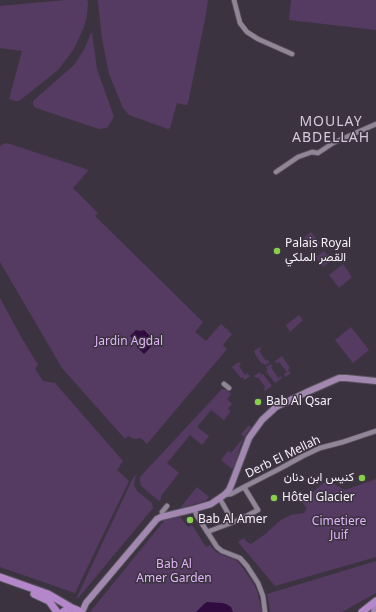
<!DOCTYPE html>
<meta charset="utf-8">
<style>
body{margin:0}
canvas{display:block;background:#3c3341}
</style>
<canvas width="376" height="612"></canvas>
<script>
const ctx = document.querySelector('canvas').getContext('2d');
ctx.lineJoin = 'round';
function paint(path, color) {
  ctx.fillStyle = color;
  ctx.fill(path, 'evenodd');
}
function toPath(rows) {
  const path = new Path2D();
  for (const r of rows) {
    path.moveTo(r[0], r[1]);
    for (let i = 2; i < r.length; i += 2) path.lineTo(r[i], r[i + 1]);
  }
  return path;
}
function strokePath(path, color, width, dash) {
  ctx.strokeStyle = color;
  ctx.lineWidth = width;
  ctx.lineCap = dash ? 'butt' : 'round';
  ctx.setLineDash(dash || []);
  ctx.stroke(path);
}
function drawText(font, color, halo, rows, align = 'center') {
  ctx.font = font + ' "Noto Sans",Vazirmatn,sans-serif';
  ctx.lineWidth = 3;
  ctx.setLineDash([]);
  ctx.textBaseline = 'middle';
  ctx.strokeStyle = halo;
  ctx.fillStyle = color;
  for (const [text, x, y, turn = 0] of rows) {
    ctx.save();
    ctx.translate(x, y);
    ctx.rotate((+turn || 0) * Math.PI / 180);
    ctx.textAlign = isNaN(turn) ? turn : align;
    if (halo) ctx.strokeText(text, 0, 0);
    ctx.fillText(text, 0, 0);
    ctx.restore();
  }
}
paint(toPath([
 [66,0,87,0,88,2,87,15,84,27,74,49,58,70,23,98,19,101,15,101,9,99,22,51,0,48,0,6],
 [98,0,208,0,206,14,188,103,187,105,185,105,177,103,170,128,168,129,129,115,123,108,109,74,102,39,98,3],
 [291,0,376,0,376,30,289,20],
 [91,33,92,33,97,69,114,117,107,128,99,129,36,108,33,105,33,102,34,100,74,65,85,48],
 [6,143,13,145,89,170,73,188,98,213,95,216,203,322,195,332,206,341,221,324,232,334,223,345,227,349,147,444,141,438,134,439,128,436,125,439,62,368,0,262,0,147,1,145],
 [311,232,320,243,311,250,303,239],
 [324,251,332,260,323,267,316,257],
 [343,264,352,277,339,288,329,275],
 [0,298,20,335,38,365,35,369,43,381,55,383,123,461,117,470,129,481,75,593,0,567],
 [299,315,303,320,290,332,286,325],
 [351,327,369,350,353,363,335,340],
 [260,347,261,349,259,351,266,361,268,360,270,362,265,365,263,363,262,364,255,354,255,353,254,351],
 [282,356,290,368,288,370,291,373,285,377,284,374,287,372,279,362,276,363,275,361],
 [239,362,241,364,239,366,245,375,247,373,250,376,245,380,242,377,241,378,232,367],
 [271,364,273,366,271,367,278,378,281,376,282,378,275,383,266,371,268,370,266,367],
 [260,372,261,375,263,374,272,386,265,391,264,389,265,387,258,377,256,378,254,376],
 [222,389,227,390,231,394,227,399,232,404,228,409,231,411,224,420,211,410,197,427,209,436,202,445,190,435,167,463,179,473,161,496,161,499,159,501,141,486,140,483,140,477],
 [249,425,251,428,244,437,240,447,234,467,232,469,221,460,228,451,231,453,244,437,241,434],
 [137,474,135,478,134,485,137,491,152,503,153,508,79,597,76,599,133,478],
 [376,479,376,557,275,586,238,542,244,538,247,542,251,544,264,535,281,520,291,515,304,513,307,508,300,500,313,492,323,483,332,483,345,490],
 [197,487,209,497,206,501,180,508],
 [180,517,188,527,192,525,206,547,210,545,216,552,220,554,236,560,240,564,253,583,257,591,262,612,90,612,163,522,165,520],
 [376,561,376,593,342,612,270,612,269,604,267,594]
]), '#553a62');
paint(toPath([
 [136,330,140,331,144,330,155,341,151,347,144,354,137,347,137,345,133,342,132,338,130,336],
 [207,602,222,603,226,604,231,607,233,612,196,612,204,604]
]), '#300c40');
const street = toPath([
 [234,0,240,23,247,32,258,39,292,54],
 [276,172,298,157,312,152,318,153,333,143,376,124],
 [224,384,229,388],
 [244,487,281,468,303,456,320,448,343,442,376,431],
 [220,499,233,522],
 [194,509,197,516,217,547,222,551,240,558,247,566,258,583,263,596,265,612],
 [162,512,167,506],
 [207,532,239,520,258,510,244,487,231,494,224,495]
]);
const secondary = toPath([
 [82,612,86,603,157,519,161,517,194,509,211,504,224,495,229,490,232,483,249,438,262,420,276,407,307,392,339,378,346,378,376,381],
 [374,612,376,604]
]);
const primary = toPath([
 [0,577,48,594,72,608],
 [34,594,49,601,57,612],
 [63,612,66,610,72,608,77,610,80,612],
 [362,612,376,601]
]);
strokePath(street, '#5a535e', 6);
strokePath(secondary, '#5a535e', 8);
strokePath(primary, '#5a535e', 9);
strokePath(street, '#918697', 4.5);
strokePath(secondary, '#a287b0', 6);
strokePath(primary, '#b387ca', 7);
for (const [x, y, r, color] of [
 [277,251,4,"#86cf4b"],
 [258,402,4,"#86cf4b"],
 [362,478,4,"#86cf4b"],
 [274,498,4,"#86cf4b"],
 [190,520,4,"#86cf4b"]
]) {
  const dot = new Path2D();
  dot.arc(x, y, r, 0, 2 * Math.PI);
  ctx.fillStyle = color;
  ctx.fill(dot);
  strokePath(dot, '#3c3341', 1.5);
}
drawText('12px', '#f7f1fa', '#3c3341', [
 ["Palais Royal",285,244],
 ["القصر الملكي",285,258],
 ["Bab Al Qsar",266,402],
 ["كنيس ابن دنان",354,478,"right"],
 ["Hôtel Glacier",282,498],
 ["Bab Al Amer",198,520]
], 'left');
drawText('12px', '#e1b6f8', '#3c3341', [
 ["Jardin Agdal",129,342],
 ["Cimetiere",339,522],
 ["Juif",339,536],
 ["Bab Al",174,565],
 ["Amer Garden",174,579]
]);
drawText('12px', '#f7f1fa', '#3c3341', [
 ["Derb El Mellah",283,457,-26]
]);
ctx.letterSpacing = '1px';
drawText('14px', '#d6cadc', '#3c3341', [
 ["MOULAY",331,122],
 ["ABDELLAH",331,138]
]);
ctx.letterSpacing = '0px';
</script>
